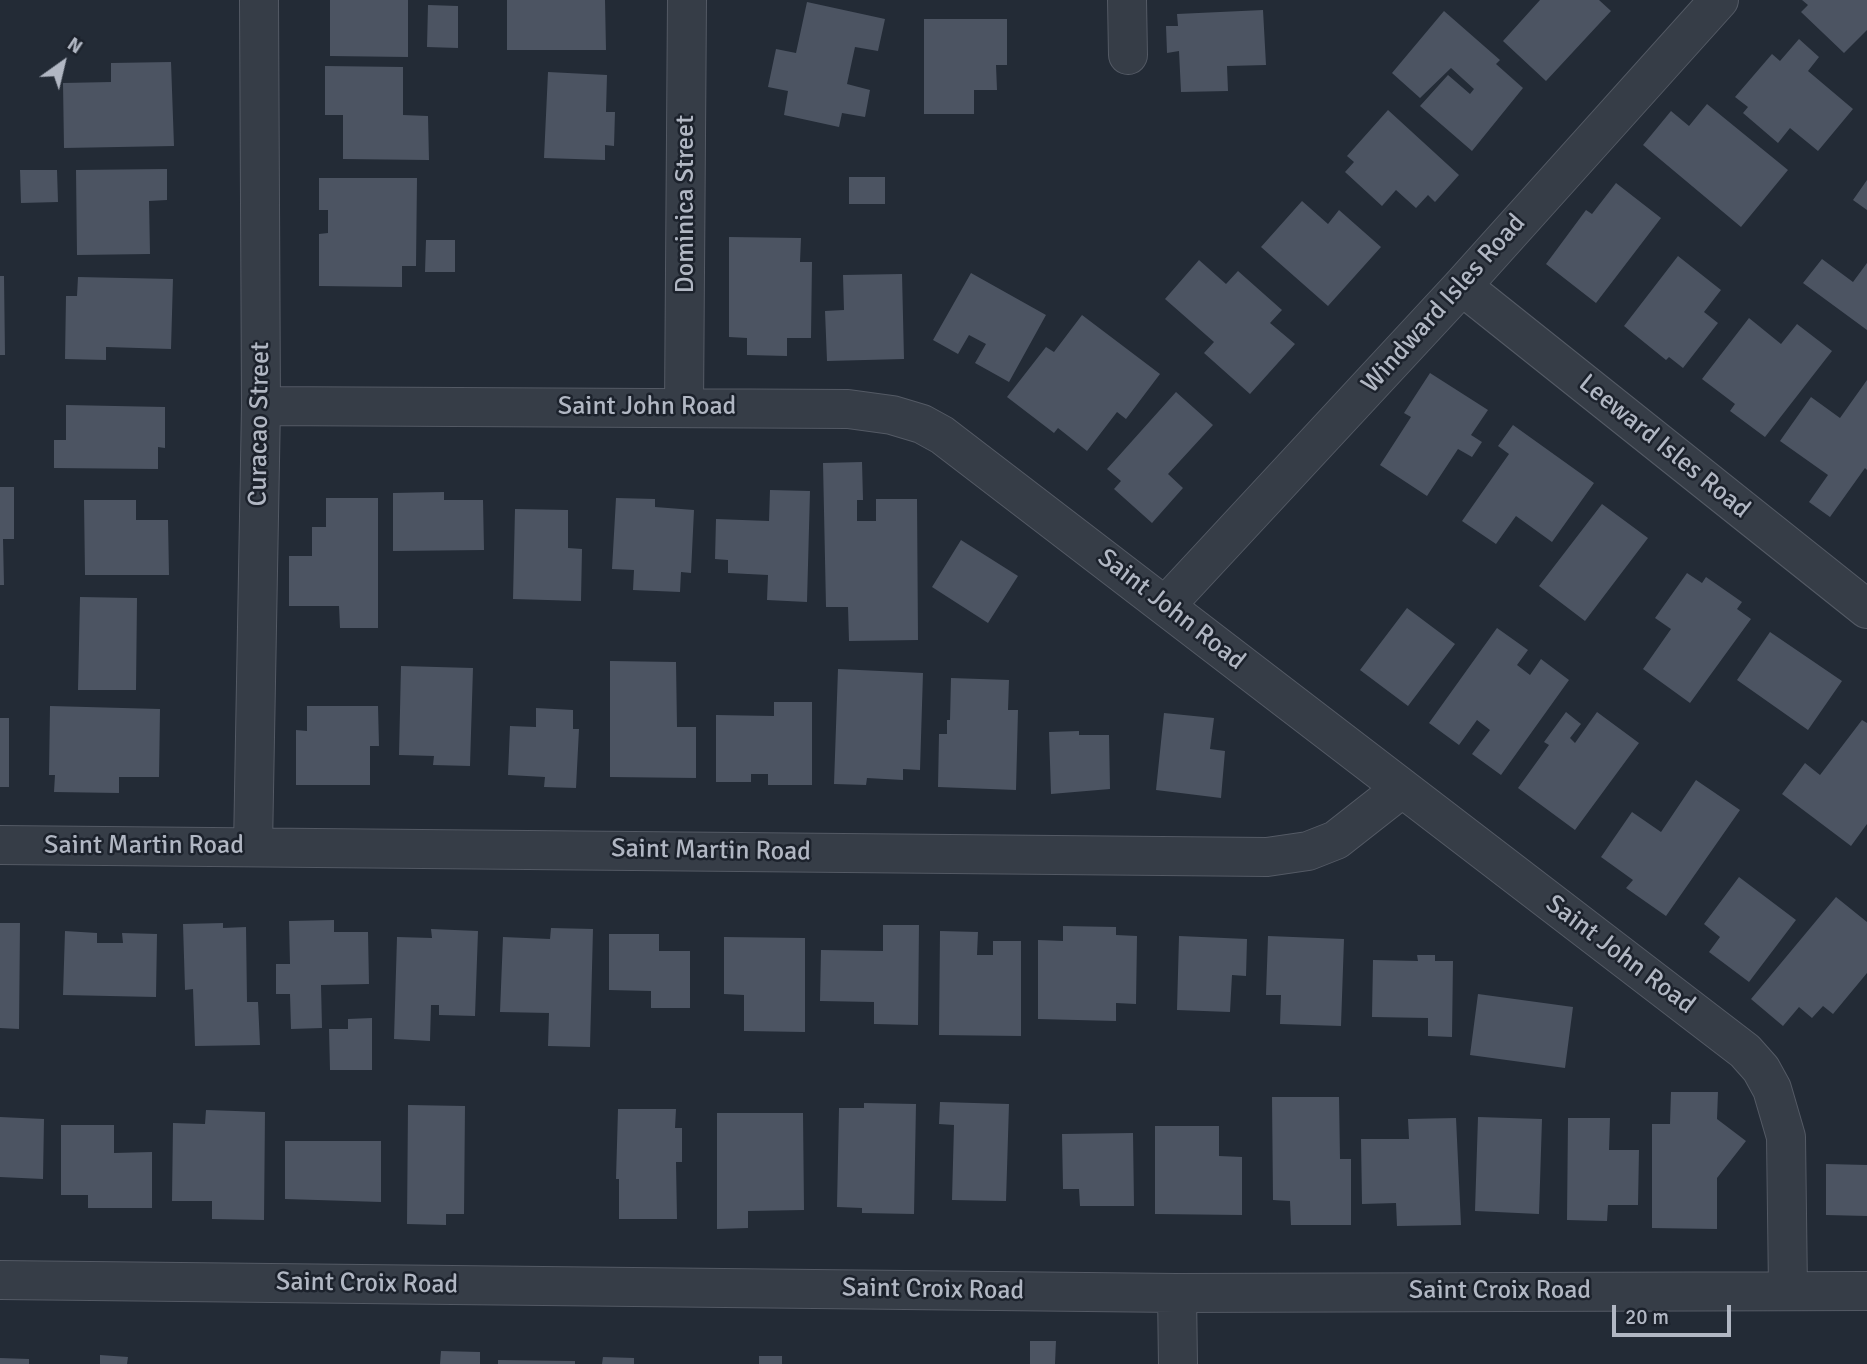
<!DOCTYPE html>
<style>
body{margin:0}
#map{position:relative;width:1867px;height:1364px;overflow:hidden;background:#232b36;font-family:Signika,sans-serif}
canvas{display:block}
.north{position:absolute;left:28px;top:28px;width:70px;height:70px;-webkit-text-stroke:5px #1c222c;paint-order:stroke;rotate:34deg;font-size:19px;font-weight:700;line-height:28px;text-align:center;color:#b1b7c3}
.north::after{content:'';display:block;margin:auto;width:24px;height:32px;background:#b1b7c3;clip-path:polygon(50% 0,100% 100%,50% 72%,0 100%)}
.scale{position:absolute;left:1612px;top:1305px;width:119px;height:32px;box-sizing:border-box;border:4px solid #b1b7c3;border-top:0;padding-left:9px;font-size:21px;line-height:24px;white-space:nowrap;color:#b1b7c3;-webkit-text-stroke:5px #1c222c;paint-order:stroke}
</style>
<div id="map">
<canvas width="1867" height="1364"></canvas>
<div class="north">N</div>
<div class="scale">20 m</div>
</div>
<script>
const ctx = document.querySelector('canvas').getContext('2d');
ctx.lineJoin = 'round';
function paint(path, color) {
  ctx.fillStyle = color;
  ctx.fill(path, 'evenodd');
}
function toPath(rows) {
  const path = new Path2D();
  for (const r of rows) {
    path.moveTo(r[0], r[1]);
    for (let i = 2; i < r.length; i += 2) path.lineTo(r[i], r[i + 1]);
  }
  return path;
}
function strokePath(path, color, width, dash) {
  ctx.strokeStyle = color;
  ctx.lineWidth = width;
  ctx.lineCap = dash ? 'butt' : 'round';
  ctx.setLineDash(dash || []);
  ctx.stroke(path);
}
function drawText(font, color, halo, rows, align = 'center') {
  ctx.font = font + ' Signika,sans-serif';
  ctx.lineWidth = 5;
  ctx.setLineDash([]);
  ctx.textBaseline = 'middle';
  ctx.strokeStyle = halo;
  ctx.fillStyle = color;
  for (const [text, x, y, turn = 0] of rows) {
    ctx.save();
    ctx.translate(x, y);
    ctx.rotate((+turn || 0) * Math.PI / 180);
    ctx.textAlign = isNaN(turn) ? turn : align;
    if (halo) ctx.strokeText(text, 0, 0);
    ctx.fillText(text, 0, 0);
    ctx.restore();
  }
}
paint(toPath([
 [330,0,408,0,408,57,330,56],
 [507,0,605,0,606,50,507,50],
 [1540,0,1599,0,1611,11,1546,81,1503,41],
 [1802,0,1867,0,1867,30,1844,53,1801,12,1808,5],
 [807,2,885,19,878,51,855,47,847,84,870,90,865,117,842,113,839,127,784,115,788,91,768,87,776,49,796,53],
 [428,5,458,6,458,48,427,47],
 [1263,10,1266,65,1227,66,1228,91,1181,92,1179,51,1167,53,1166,26,1178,26,1177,14],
 [1444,11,1500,60,1496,64,1523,88,1472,151,1420,106,1448,75,1470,94,1474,89,1451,68,1420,98,1392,73],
 [924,19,1007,19,1007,65,996,65,997,90,974,90,974,114,924,114],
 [1799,39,1819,57,1808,71,1853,109,1818,151,1790,128,1778,143,1743,113,1748,107,1735,97,1772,54,1780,61],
 [171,62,174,146,64,148,63,83,111,82,111,63],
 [325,66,403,67,403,115,428,116,429,160,343,159,343,115,325,115],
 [548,72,607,75,606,112,615,112,614,146,605,145,605,160,544,158],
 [1707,104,1788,170,1741,227,1643,145,1671,111,1689,126],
 [1388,110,1459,175,1435,202,1428,195,1416,208,1396,190,1382,206,1345,172,1354,162,1347,156],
 [167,169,167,200,149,201,150,254,77,255,76,170],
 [20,170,57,170,58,202,21,203],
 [849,177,885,177,885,204,849,204],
 [319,178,417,178,416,266,402,266,402,287,319,286,319,234,328,233,328,210,319,210],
 [1867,180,1867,210,1853,200],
 [1616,183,1661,218,1596,303,1546,264,1586,210,1592,214],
 [1302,201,1328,224,1339,210,1381,247,1328,306,1261,247],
 [729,237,801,238,800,262,812,262,811,338,787,338,787,356,747,355,747,338,729,337],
 [426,240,455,240,455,272,425,272],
 [1678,256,1721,290,1704,312,1718,323,1683,368,1669,357,1666,360,1624,326],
 [1822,259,1853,282,1867,263,1867,330,1803,283],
 [1199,260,1226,284,1238,271,1282,310,1270,323,1295,344,1250,394,1204,353,1214,342,1165,299],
 [971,273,1046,315,1009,382,975,363,986,344,969,335,958,354,933,340],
 [902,274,904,359,827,361,825,311,844,310,843,275],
 [0,276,4,276,5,355,0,355],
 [78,277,173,279,171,349,106,347,106,360,65,359,66,296,77,296],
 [1082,315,1160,374,1126,419,1117,412,1087,451,1058,428,1054,433,1007,397,1046,347,1054,352],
 [1749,318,1781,344,1797,324,1832,351,1765,437,1730,411,1735,404,1702,379],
 [1430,373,1488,410,1471,435,1482,442,1472,457,1458,449,1427,496,1380,465,1411,417,1404,413],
 [1867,380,1867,470,1865,468,1830,517,1809,502,1828,475,1780,441,1811,397,1840,418],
 [1176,392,1213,425,1168,474,1183,488,1152,523,1114,489,1121,481,1107,469],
 [66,405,165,407,165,448,158,447,158,469,54,468,54,440,66,440],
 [1513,425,1594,483,1552,542,1516,516,1496,544,1462,521,1509,454,1498,446],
 [862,462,863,500,857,500,857,521,876,521,876,499,917,499,918,640,849,641,848,607,826,607,823,463],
 [0,487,14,487,14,539,3,539,4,585,0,585],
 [770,490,810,491,807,602,767,600,768,575,728,573,728,560,715,559,716,519,769,521],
 [444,492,444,500,483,500,484,550,393,551,393,493],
 [326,498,378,498,378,628,340,628,339,606,289,606,289,556,312,556,312,527,326,527],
 [616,498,655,499,655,507,694,510,691,573,681,572,680,592,633,590,634,570,612,569],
 [84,500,136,500,136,520,168,520,169,575,85,575],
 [1602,504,1648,538,1585,621,1539,586],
 [515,509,568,510,568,548,582,549,581,601,513,599],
 [961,540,1018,576,988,623,932,587],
 [1687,573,1702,583,1706,577,1742,602,1737,609,1751,619,1690,703,1643,669,1671,629,1655,618],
 [80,597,137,598,136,690,78,690],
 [1407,608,1455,644,1408,706,1360,670],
 [1497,628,1528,650,1517,665,1530,675,1541,659,1569,680,1501,775,1472,754,1490,730,1477,720,1459,745,1429,723],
 [1770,632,1842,681,1808,730,1737,680],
 [610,661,676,662,677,727,696,727,696,778,610,777],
 [401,666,473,668,470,766,433,765,434,756,399,755],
 [838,669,923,673,920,770,903,769,903,780,867,778,866,785,834,784],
 [951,678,1009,680,1008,710,1018,710,1016,790,938,787,939,734,947,734,947,720,950,720],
 [774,702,812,702,812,785,768,785,768,774,751,774,751,782,716,782,716,715,774,716],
 [50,706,160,709,159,777,119,777,119,793,54,792,55,775,49,775],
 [307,706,378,706,379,746,370,746,370,785,296,785,296,730,307,731],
 [536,708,573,710,573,729,579,729,576,788,544,787,545,777,508,775,510,726,536,727],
 [1566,712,1581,724,1570,738,1575,743,1597,712,1639,743,1575,830,1518,788,1549,745,1544,742],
 [1164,713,1214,718,1210,749,1225,751,1221,798,1156,790],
 [0,718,9,718,9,787,0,787],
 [1862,720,1867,723,1867,824,1851,846,1782,794,1805,763,1820,775],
 [1079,731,1079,735,1109,735,1110,789,1051,794,1049,732],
 [1696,780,1740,810,1666,916,1626,888,1633,880,1601,857,1632,812,1661,832],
 [1739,877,1796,920,1749,982,1709,952,1720,937,1704,924],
 [1836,897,1867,922,1867,973,1833,1014,1823,1006,1812,1018,1799,1007,1783,1026,1751,999],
 [334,920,334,932,368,932,369,984,321,985,322,1028,291,1029,290,994,276,994,276,964,290,964,289,921],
 [0,923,20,923,19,1029,0,1028],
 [223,923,223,928,246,927,247,1002,258,1002,260,1045,195,1046,193,989,185,990,183,924],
 [883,925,919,925,918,1025,874,1024,874,1002,820,1001,821,950,883,951],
 [1063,926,1116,927,1116,935,1137,936,1136,1004,1116,1003,1116,1021,1038,1019,1038,940,1063,941],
 [551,928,593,929,590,1047,548,1046,549,1013,500,1012,503,937,550,939],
 [431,929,478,931,475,1016,439,1015,439,1005,431,1005,430,1041,394,1039,397,937,432,938],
 [65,931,97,933,97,943,123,943,122,933,157,934,156,997,63,995],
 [940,931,978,932,977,955,993,955,993,941,1021,941,1021,1036,939,1035],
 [609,934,659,934,659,951,690,951,690,1008,651,1008,651,991,609,990],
 [1179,936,1247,939,1246,976,1232,975,1230,1012,1177,1010],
 [1268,936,1344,939,1341,1026,1280,1024,1281,995,1266,995],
 [724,937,805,938,805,1032,744,1031,744,995,724,994],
 [1417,955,1435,955,1435,961,1453,961,1452,1037,1428,1036,1428,1018,1372,1017,1373,960,1418,961],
 [1478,994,1573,1007,1565,1068,1470,1055],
 [372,1018,372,1070,330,1070,329,1029,348,1029,348,1019],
 [1671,1092,1718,1092,1717,1119,1746,1141,1717,1178,1717,1229,1652,1228,1652,1124,1670,1124],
 [1272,1097,1339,1097,1340,1159,1351,1159,1351,1225,1291,1225,1290,1201,1273,1200],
 [940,1102,1009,1104,1006,1201,952,1200,954,1125,939,1124],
 [864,1103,916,1104,914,1214,862,1213,862,1208,837,1207,839,1108,864,1108],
 [408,1105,465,1106,464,1214,446,1214,446,1225,407,1224],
 [618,1109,676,1109,675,1128,682,1128,682,1162,676,1162,677,1219,619,1219,619,1179,616,1179],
 [206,1110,265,1112,264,1220,212,1219,212,1201,172,1201,173,1123,205,1124],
 [717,1113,803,1113,804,1210,748,1211,748,1228,717,1229],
 [0,1117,44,1119,43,1179,0,1177],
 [1478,1117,1542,1119,1539,1214,1475,1211],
 [1456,1118,1461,1225,1397,1226,1396,1203,1362,1204,1361,1139,1409,1139,1408,1119],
 [1568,1118,1610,1118,1609,1150,1639,1150,1638,1205,1608,1205,1607,1221,1567,1220],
 [61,1125,114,1125,114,1153,152,1152,152,1208,88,1208,88,1195,61,1195],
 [1155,1126,1219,1126,1219,1156,1242,1157,1242,1215,1155,1214],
 [1133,1133,1134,1206,1080,1206,1079,1189,1063,1189,1062,1134],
 [285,1141,381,1141,381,1202,285,1199],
 [1826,1164,1867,1165,1867,1216,1826,1215],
 [1030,1341,1056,1341,1055,1364,1030,1364],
 [441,1351,480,1352,480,1364,440,1364],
 [100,1355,128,1357,127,1364,100,1364],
 [759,1356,782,1356,782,1364,759,1364],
 [603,1357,634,1358,634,1364,602,1364],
 [0,1358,29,1359,29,1364,0,1364],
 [498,1360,575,1361,575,1364,498,1364]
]), '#4c5462');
const minor = toPath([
 [1127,0,1128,55],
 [1462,286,1867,609],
 [261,406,848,409,892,415,922,424,942,435,1745,1051,1761,1069,1772,1089,1786,1137,1788,1290],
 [684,407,687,0],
 [1166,605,1462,286,1719,0],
 [0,845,1267,857,1308,851,1336,840,1401,789],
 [253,847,261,406,259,0],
 [0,1280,1177,1293,1867,1291],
 [1177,1293,1178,1364]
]);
strokePath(minor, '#545a65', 40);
strokePath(minor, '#363d47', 38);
drawText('26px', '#b1b7c3', '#1c222c', [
 ["Dominica Street",686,204,-90],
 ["Windward Isles Road",1444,304,-48],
 ["Saint John Road",647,407],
 ["Curacao Street",260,424,-89],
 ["Leeward Isles Road",1664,447,39],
 ["Saint John Road",1171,610,38],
 ["Saint Martin Road",144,846],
 ["Saint Martin Road",711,851,1],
 ["Saint John Road",1620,955,37],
 ["Saint Croix Road",367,1284,1],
 ["Saint Croix Road",933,1290,1],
 ["Saint Croix Road",1500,1291]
]);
</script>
